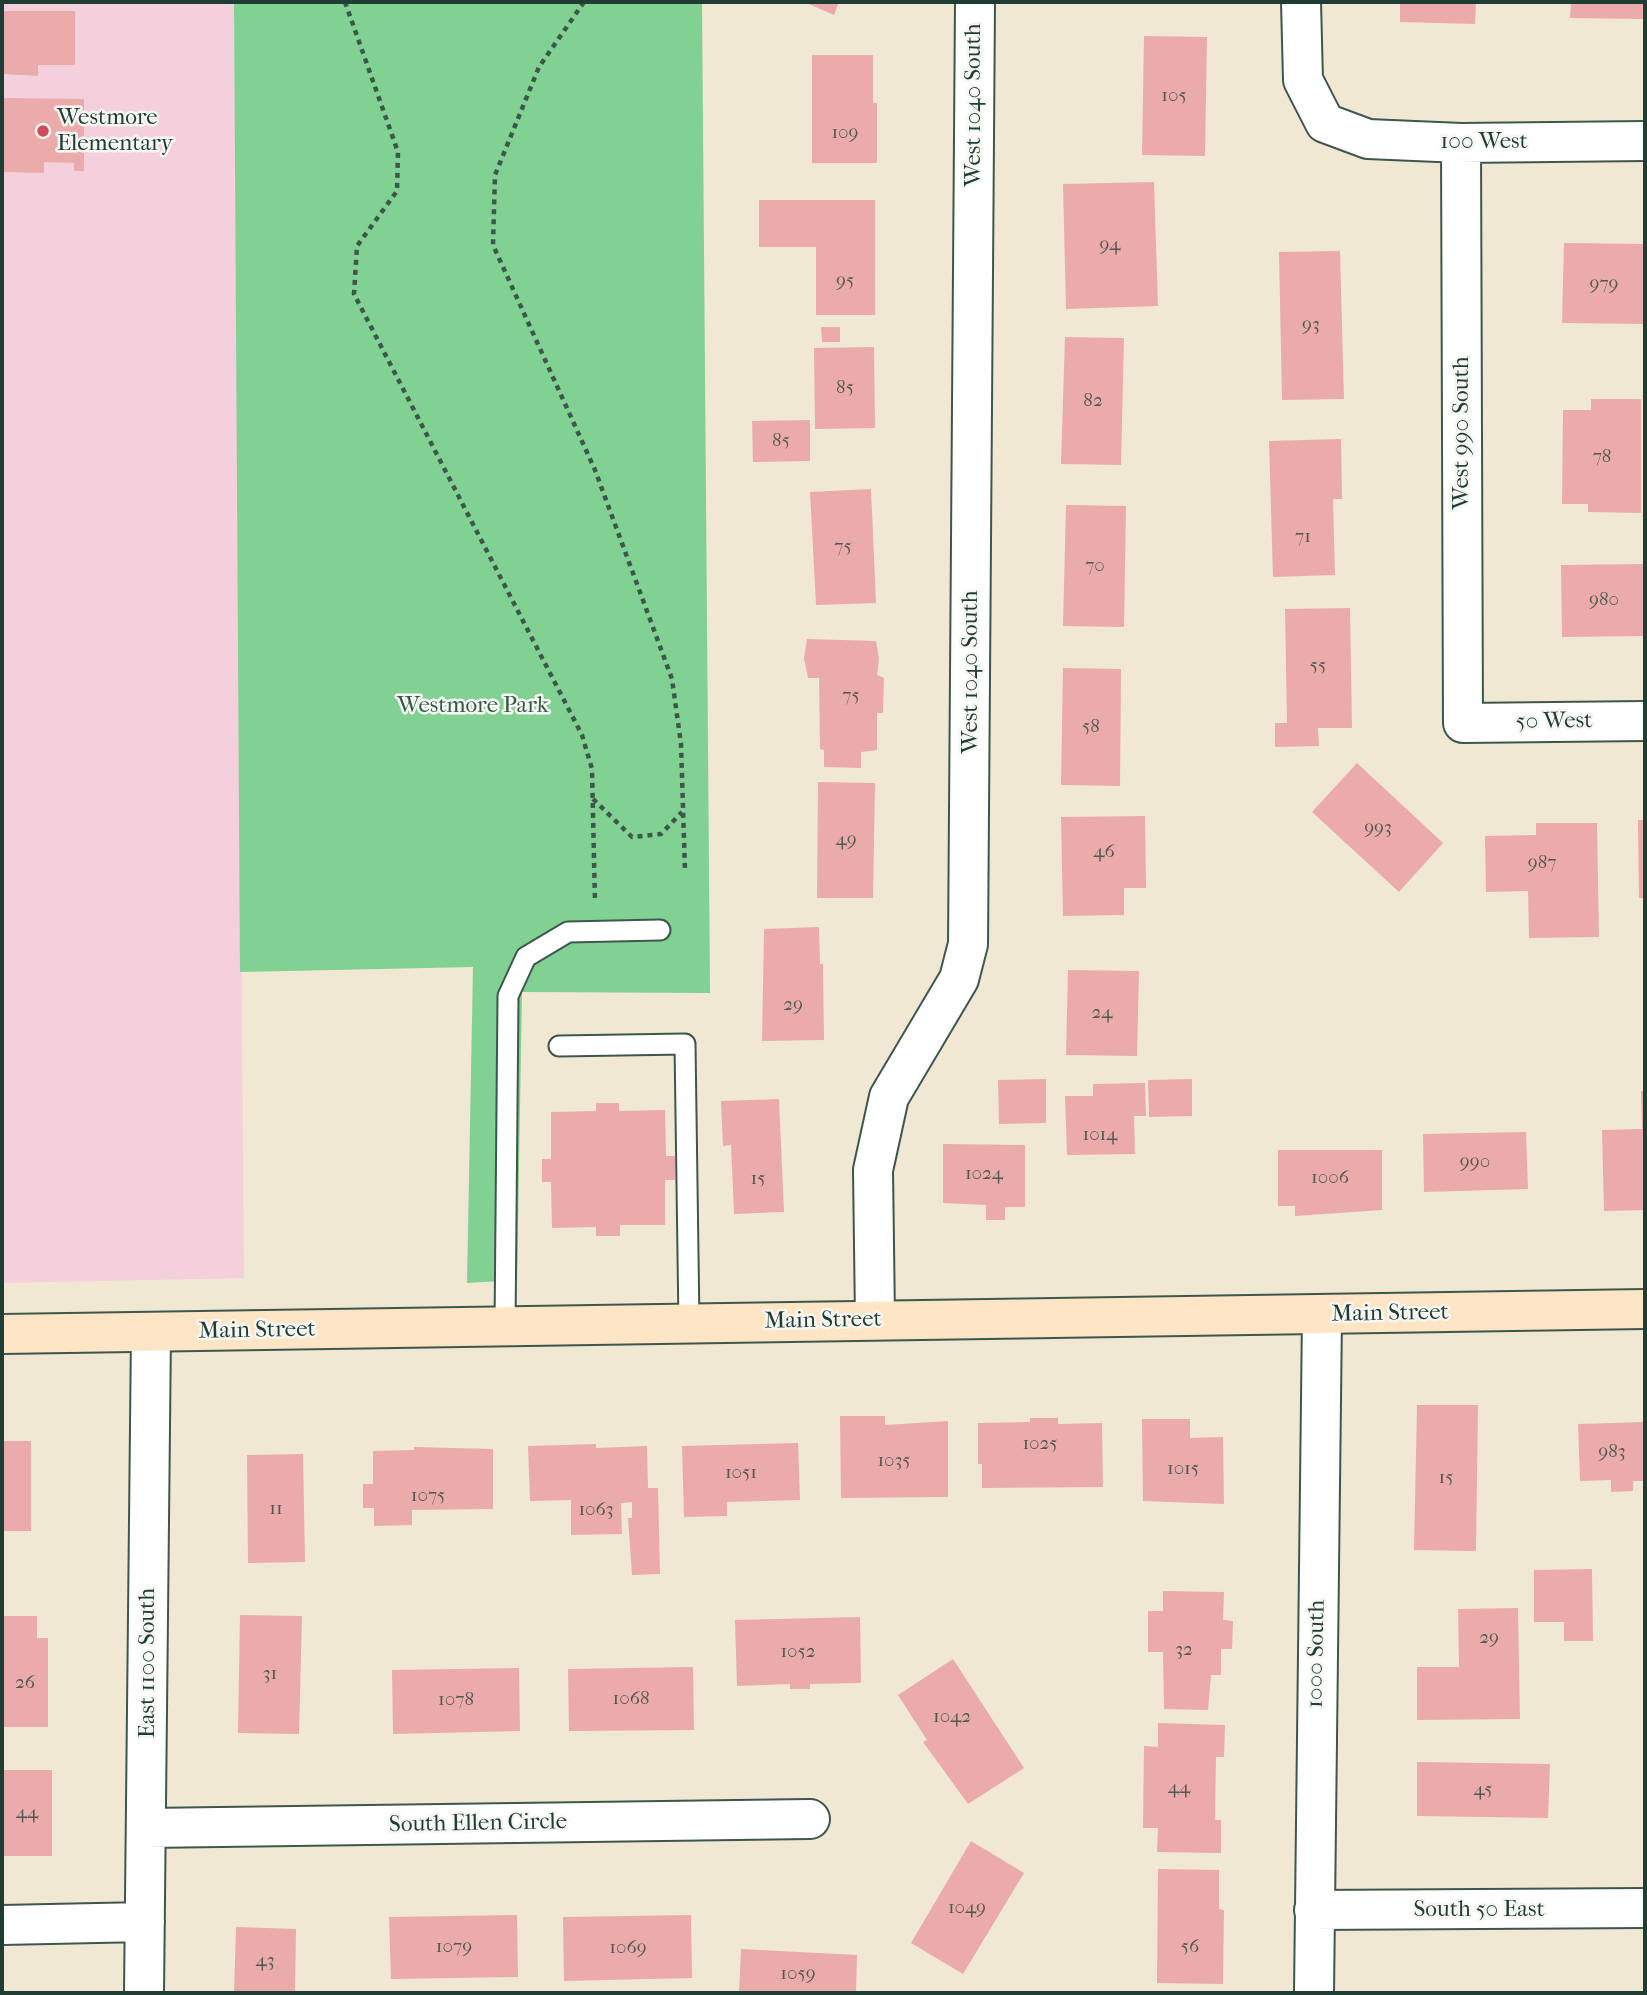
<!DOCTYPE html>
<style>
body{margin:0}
#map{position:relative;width:1647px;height:1995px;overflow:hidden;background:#f0e8d2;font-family:"IM FELL French Canon",serif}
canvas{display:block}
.frame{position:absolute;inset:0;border:4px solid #1f3d34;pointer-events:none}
</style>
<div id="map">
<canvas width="1647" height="1995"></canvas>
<div class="frame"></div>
</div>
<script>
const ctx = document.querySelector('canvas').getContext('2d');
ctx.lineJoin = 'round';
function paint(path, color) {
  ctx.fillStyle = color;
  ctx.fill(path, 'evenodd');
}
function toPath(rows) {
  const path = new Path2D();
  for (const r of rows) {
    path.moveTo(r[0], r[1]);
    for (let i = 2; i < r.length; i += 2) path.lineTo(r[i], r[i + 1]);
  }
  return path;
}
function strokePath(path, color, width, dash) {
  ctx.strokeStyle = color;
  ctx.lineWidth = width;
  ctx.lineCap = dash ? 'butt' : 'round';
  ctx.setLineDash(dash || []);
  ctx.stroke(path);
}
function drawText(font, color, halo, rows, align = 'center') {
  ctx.font = font + ' "IM FELL French Canon",serif';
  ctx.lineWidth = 5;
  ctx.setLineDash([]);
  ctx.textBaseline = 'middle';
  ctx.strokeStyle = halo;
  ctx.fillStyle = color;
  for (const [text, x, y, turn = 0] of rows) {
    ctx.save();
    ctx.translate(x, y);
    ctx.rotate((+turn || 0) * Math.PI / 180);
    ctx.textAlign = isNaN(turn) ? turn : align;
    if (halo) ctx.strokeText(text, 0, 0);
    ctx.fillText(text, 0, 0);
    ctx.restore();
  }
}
paint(toPath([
 [2,2,234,2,244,1278,2,1283]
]), '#f4cfdc');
paint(toPath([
 [234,2,702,2,710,993,522,992,517,1280,467,1283,473,967,240,972]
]), '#80d192');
paint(toPath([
 [804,2,839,2,834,15],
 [1400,2,1476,2,1475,24,1400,22],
 [1571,2,1645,2,1645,19,1570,18],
 [2,11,75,11,75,65,38,65,38,76,2,74],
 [1144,36,1207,37,1205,156,1142,155],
 [812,55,873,55,873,103,877,103,877,163,812,163],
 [2,98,84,99,84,171,74,171,74,163,44,162,44,173,2,172],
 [1154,182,1158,306,1066,309,1063,184],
 [759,200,875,200,875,315,816,315,816,247,759,247],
 [1564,243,1645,244,1645,324,1562,323],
 [1340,251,1344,399,1282,400,1279,252],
 [821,327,840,327,840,342,822,342],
 [1065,337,1124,338,1121,465,1061,464],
 [874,347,875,428,815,429,814,348],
 [1591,399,1641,399,1641,513,1588,512,1588,504,1562,504,1563,410,1591,410],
 [810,420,810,461,753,462,752,421],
 [1341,439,1342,499,1333,499,1335,575,1273,577,1269,441],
 [871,489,876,603,816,605,810,492],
 [1066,505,1126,506,1124,627,1063,626],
 [1645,564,1645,636,1562,637,1561,565],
 [1350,608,1352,728,1318,728,1319,746,1275,747,1275,723,1287,723,1285,609],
 [807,639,876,641,879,659,877,675,884,678,883,713,877,713,877,750,861,752,861,768,824,767,824,750,820,749,819,678,808,678,804,658],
 [1063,668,1121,669,1120,786,1061,785],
 [1357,763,1443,843,1399,892,1312,812],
 [818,782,875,783,873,898,817,898],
 [1145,816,1146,888,1124,888,1124,915,1063,916,1061,817],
 [1638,820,1645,820,1645,898,1639,898],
 [1536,823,1597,823,1599,937,1529,938,1528,891,1486,892,1485,836,1536,835],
 [819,927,820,964,823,964,824,1040,762,1041,764,929],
 [1068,970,1139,971,1137,1056,1066,1055],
 [1046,1079,1046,1123,999,1124,998,1080],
 [1192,1079,1192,1116,1149,1117,1148,1080],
 [1145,1083,1146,1116,1134,1116,1135,1154,1067,1155,1065,1096,1093,1096,1093,1084],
 [1641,1091,1645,1091,1645,1210,1604,1211,1602,1130,1642,1129],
 [779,1099,784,1212,734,1214,731,1145,723,1146,721,1101],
 [596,1103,619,1103,619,1111,665,1110,666,1156,675,1156,675,1180,665,1180,665,1225,620,1225,620,1236,596,1236,596,1227,552,1228,551,1182,542,1182,542,1159,551,1159,551,1112,596,1111],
 [1526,1132,1528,1189,1424,1192,1423,1134],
 [943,1144,1025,1145,1025,1207,1005,1207,1005,1220,986,1220,986,1205,943,1203],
 [1278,1150,1382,1150,1382,1210,1295,1216,1295,1206,1278,1206],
 [1417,1405,1478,1405,1476,1551,1414,1550],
 [840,1416,885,1416,885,1425,948,1421,948,1497,841,1498],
 [1030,1418,1058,1418,1058,1424,1102,1423,1103,1487,982,1488,982,1464,978,1464,978,1423,1030,1422],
 [1142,1419,1190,1419,1190,1438,1223,1437,1224,1504,1143,1501],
 [1645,1422,1645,1481,1633,1481,1633,1491,1611,1492,1611,1480,1580,1481,1578,1424],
 [2,1441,31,1441,31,1531,2,1531],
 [798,1443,800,1500,727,1502,727,1516,684,1517,682,1446],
 [596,1444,596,1448,647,1446,648,1488,658,1488,660,1574,632,1575,628,1518,632,1518,632,1502,621,1503,622,1534,571,1535,571,1500,530,1501,528,1446],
 [414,1447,493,1449,493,1509,412,1510,412,1525,374,1526,374,1508,363,1508,363,1484,373,1484,373,1451,414,1450],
 [303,1454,305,1562,248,1563,247,1455],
 [1592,1569,1593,1641,1564,1641,1564,1622,1534,1622,1534,1570],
 [1163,1591,1224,1592,1223,1620,1233,1621,1232,1649,1221,1649,1221,1675,1211,1675,1208,1710,1164,1709,1163,1652,1148,1652,1148,1611,1163,1611],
 [1518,1608,1520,1719,1417,1720,1417,1667,1459,1667,1458,1609],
 [240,1615,302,1616,299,1734,238,1733],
 [2,1616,37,1616,37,1638,48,1638,48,1727,2,1727],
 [860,1617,861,1683,810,1684,810,1689,790,1689,790,1684,737,1686,735,1620],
 [953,1659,1024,1768,968,1804,923,1742,927,1740,898,1695],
 [693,1667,694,1730,569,1731,568,1669],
 [519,1668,520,1731,393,1734,392,1670],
 [1158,1723,1225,1725,1224,1757,1216,1757,1215,1820,1221,1820,1221,1853,1157,1852,1158,1828,1143,1828,1144,1746,1158,1747],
 [1417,1762,1550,1764,1548,1818,1417,1816],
 [2,1770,52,1770,52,1856,2,1856],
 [971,1841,1024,1873,963,1974,911,1943],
 [1158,1869,1219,1870,1219,1909,1224,1910,1223,1984,1157,1983],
 [517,1915,518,1977,391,1979,389,1917],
 [691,1915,692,1978,564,1981,563,1917],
 [236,1927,296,1929,295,1993,234,1993],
 [741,1949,857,1955,856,1993,739,1993]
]), '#ebabaa');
const lane = toPath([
 [559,1046,685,1044,689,1324],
 [505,1327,508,996,526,957,568,932,660,930]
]);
const street = toPath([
 [1301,2,1303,80,1325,123,1368,139,1461,143,1645,141],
 [1461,143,1463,723,1645,721],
 [875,1320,873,1170,889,1097,959,979,968,944,975,2],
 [147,1828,810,1819],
 [1314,1910,1645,1908],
 [2,1925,145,1922],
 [144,1993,151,1332],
 [1314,1993,1322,1315]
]);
const secondary = toPath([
 [2,1334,1645,1309]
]);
strokePath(lane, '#3e574c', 23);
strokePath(street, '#3e574c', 42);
strokePath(secondary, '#3e574c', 42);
strokePath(toPath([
 [345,2,398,152,397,191,357,246,354,294,582,735,592,769,595,902],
 [584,2,539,67,495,175,493,245,595,470,672,679,681,744,685,871],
 [593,799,632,837,661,834,682,812]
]), '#3e574c', 4.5, [5, 5]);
strokePath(lane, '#fff', 19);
strokePath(street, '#fff', 38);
strokePath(secondary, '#fde5c5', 38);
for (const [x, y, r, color] of [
 [43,131,7,"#d1495b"]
]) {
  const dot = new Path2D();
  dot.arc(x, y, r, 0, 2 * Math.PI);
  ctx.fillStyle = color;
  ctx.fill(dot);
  strokePath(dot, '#f6f6f2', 2.5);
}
drawText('19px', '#525852', null, [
 ["105",1174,96],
 ["109",845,133],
 ["94",1110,245],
 ["95",845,281],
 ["979",1604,284],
 ["93",1311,325],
 ["85",845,388],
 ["82",1093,401],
 ["85",781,441],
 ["78",1602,457],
 ["71",1303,537],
 ["75",843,547],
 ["70",1095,566],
 ["980",1604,600],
 ["55",1318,666],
 ["75",851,696],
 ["58",1091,727],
 ["993",1378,828],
 ["49",846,840],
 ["46",1104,852],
 ["987",1542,863],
 ["29",793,1005],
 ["24",1102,1013],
 ["1014",1100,1135],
 ["990",1475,1162],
 ["1024",984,1174],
 ["1006",1330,1178],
 ["15",758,1179],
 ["1025",1040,1444],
 ["983",1612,1452],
 ["1035",894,1461],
 ["1015",1183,1469],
 ["1051",741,1473],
 ["15",1446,1478],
 ["1075",428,1496],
 ["11",276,1509],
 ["1063",596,1510],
 ["29",1489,1638],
 ["32",1184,1650],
 ["1052",798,1652],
 ["31",270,1674],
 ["26",25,1683],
 ["1068",631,1699],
 ["1078",456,1700],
 ["1042",952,1717],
 ["44",1179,1788],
 ["45",1483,1790],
 ["44",27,1813],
 ["1049",967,1908],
 ["1079",454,1947],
 ["56",1190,1947],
 ["1069",628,1948],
 ["43",265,1961],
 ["1059",798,1974]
]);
drawText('23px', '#1f3d34', '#f6f6f2', [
 ["West 1040 South",974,105,-90],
 ["100 West",1484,142],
 ["West 990 South",1462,433,-90],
 ["West 1040 South",971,672,-90],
 ["50 West",1554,722,-1],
 ["Main Street",1390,1314,-1],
 ["Main Street",823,1321,-1],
 ["Main Street",257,1331,-1],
 ["1000 South",1317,1654,-89],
 ["East 1100 South",148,1663,-90],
 ["South Ellen Circle",478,1824,-1],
 ["South 50 East",1479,1910]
]);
drawText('23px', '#1f3d34', '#f6f6f2', [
 ["Westmore",57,118],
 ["Elementary",57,144]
], 'left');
drawText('23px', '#325b47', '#f6f6f2', [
 ["Westmore Park",473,706]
]);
</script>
